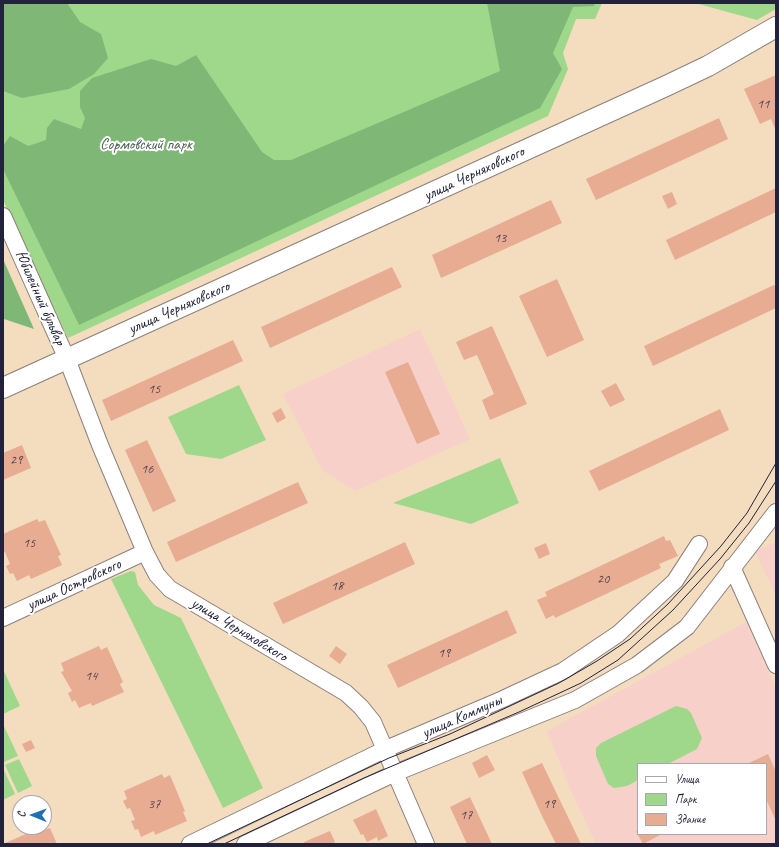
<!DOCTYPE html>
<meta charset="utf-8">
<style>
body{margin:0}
#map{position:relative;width:779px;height:847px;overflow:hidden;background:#f4ddbf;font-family:Caveat,sans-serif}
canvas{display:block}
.frame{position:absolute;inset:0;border:4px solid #22223b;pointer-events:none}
.legend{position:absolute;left:637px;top:763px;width:130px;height:72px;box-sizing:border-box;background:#fff;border:1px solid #a7a7b1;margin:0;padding:5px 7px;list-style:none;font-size:12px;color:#22223b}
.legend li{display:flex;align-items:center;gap:8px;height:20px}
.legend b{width:20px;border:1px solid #a7a7b1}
.north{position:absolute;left:12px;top:795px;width:40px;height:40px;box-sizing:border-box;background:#fff;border:1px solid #a7a7b1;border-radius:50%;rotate:271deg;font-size:11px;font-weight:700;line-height:16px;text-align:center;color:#22223b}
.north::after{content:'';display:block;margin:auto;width:14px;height:18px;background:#1f6fb2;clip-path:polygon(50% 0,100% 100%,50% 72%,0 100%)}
</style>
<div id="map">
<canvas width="779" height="847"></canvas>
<div class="frame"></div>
<ul class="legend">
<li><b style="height:5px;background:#fff"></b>Улица</li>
<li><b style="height:11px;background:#9fd88a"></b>Парк</li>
<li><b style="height:11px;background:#e7ac92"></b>Здание</li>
</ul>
<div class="north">С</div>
</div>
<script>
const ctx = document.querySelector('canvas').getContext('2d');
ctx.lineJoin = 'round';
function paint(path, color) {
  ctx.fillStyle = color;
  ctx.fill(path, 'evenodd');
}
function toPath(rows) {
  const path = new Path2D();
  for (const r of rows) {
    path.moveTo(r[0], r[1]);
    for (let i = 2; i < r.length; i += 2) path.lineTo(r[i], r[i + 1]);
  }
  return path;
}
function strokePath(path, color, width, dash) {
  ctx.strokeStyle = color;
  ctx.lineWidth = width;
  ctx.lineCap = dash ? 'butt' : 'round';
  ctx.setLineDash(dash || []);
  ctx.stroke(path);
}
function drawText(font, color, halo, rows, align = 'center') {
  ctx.font = font + ' Caveat,sans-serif';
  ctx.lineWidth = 4;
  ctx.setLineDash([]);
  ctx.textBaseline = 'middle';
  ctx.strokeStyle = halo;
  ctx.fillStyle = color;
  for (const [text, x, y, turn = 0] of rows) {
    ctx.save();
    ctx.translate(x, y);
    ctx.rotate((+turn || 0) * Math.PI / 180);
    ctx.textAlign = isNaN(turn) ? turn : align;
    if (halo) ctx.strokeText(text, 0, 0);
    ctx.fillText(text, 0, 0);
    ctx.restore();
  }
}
paint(toPath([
 [420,329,470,439,355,491,322,470,283,394],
 [776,542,776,596,755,551],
 [746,622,776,688,776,844,596,844,572,793,547,731],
 [638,764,766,764,766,834,638,834]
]), '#f7d0c9');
paint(toPath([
 [3,3,602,3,595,19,576,19,563,53,568,69,548,116,68,338,3,200],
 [695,3,776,3,776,9,757,20],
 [239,385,266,440,221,459,186,454,168,417],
 [500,458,519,503,471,524,393,503],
 [131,571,135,572,138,585,154,605,181,618,263,788,223,808,111,579],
 [3,669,20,706,3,714],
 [676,706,687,709,691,713,702,738,697,749,668,764,638,764,638,780,627,786,614,788,608,784,596,756,596,748,601,743],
 [3,724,18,756,4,762,3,760],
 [19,759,32,786,18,793,5,765],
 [3,768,15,794,3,800]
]), '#9fd88a');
paint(toPath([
 [3,3,67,3,80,22,101,34,108,58,94,74,69,89,22,98,3,91],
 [487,3,595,3,594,6,573,7,553,53,562,69,540,108,79,325,3,169,3,146,10,136,28,146,46,140,47,128,54,119,81,129,85,118,80,107,80,91,92,78,151,59,176,66,196,55,262,152,274,160,291,160,500,71],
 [3,259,34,329,4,319,3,316]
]), '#7fb876');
paint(toPath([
 [776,75,776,131,771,119,760,124,744,89],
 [719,118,728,139,596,200,586,179],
 [776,188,776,212,675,260,666,240],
 [672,192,677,204,668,209,662,196],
 [551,200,562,223,441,278,432,255],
 [392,267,402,287,270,348,261,327],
 [557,279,584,340,547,357,519,296],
 [774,285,776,288,776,308,653,366,644,346],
 [492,326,527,404,490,420,482,400,494,394,477,355,464,360,456,342],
 [233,340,243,361,111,421,102,400],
 [408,362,440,434,417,444,385,372],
 [616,383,625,400,610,407,601,391],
 [281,408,286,418,277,423,272,413],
 [720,409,729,430,599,491,589,471],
 [147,440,176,501,153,512,125,450],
 [22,445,31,468,3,480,3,453],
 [298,482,308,503,176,562,167,542],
 [37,519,39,522,45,520,61,555,58,556,62,565,31,579,29,575,17,581,13,573,10,574,6,566,10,564,5,552,3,553,3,534],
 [664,536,666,541,670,540,678,556,659,564,661,568,555,618,554,615,546,619,537,600,547,596,545,592],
 [405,542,415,564,283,624,273,603],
 [546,543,550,554,539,559,534,548],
 [507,610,517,633,398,688,387,665],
 [99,646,101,650,107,647,123,682,120,684,124,692,92,706,91,703,79,708,75,700,72,702,68,693,72,691,61,672,64,671,61,663],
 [336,646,347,654,340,664,329,656],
 [31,740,35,748,26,752,22,744],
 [768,754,776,772,776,821,766,799,766,764,747,764],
 [487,755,495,770,479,778,472,763],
 [542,763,581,844,556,844,542,816,522,772],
 [162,774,164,778,170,775,185,811,183,812,187,821,155,835,154,831,141,837,138,829,135,830,131,821,135,820,130,808,127,809,123,801,127,799,124,791],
 [470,797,492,844,467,844,450,807],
 [376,809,388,836,378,841,377,837,367,842,363,834,361,835,353,820],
 [42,827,44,830,50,828,57,844,3,844],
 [638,830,638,834,662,834,643,844,636,831],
 [330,831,335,842,332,844,305,844,304,842]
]), '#e7ac92');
const minor = toPath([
 [3,216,67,359,100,445,145,552,157,575,170,589,346,693,361,707,373,722,426,844],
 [732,567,776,665],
 [3,618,145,552],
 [190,844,386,749,503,699,563,671,618,634,675,581,699,544],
 [245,844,395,773,575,700,637,665,687,627,776,512]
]);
const major = toPath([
 [3,388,666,86,708,66,776,27]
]);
strokePath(minor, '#8b807d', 18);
strokePath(major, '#8b807d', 22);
strokePath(minor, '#fff', 16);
strokePath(major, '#fff', 20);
strokePath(toPath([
 [207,844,389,758,450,734,559,683,597,661,630,639,668,604,721,546,747,513,776,463],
 [224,844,364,778,519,712,581,683,618,660,673,610,720,559,749,523,776,481]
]), '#22223b', 1);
drawText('14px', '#534451', null, [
 ["11",763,104],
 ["13",500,238],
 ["15",154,389],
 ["29",16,460],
 ["16",147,469],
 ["15",29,543],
 ["20",603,579],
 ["18",337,586],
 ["19",444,653],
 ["14",91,676],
 ["37",154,804],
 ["19",549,804],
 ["17",466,815]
]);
drawText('16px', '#4e6257', '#fff', [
 ["Сормовский парк",146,145]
]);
drawText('16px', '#22223b', '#fff', [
 ["улица Черняховского",474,174,-25],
 ["Юбилейный бульвар",40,298,66],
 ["улица Черняховского",179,308,-24],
 ["улица Островского",74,585,-25],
 ["улица Черняховского",239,630,31],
 ["улица Коммуны",462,717,-24]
]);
</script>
